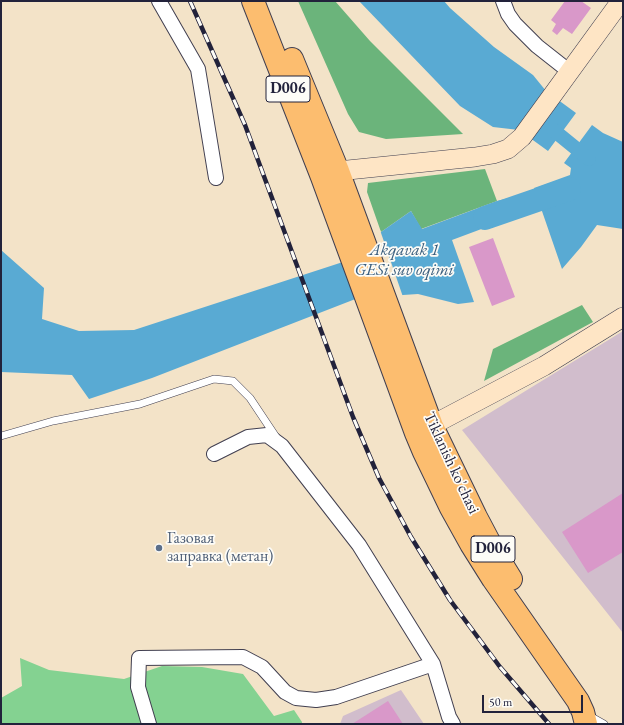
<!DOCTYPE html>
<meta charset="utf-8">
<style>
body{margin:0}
#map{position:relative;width:624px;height:725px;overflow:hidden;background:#f3e3c8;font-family:"EB Garamond",serif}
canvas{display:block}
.frame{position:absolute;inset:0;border:2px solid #22223b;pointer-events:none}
.scale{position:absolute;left:482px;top:695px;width:101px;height:18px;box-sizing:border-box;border:2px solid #22223b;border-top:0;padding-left:5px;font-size:12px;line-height:14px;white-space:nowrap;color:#22223b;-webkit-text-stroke:3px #fdfcf7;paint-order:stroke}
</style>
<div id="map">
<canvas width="624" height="725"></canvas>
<div class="frame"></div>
<div class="scale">50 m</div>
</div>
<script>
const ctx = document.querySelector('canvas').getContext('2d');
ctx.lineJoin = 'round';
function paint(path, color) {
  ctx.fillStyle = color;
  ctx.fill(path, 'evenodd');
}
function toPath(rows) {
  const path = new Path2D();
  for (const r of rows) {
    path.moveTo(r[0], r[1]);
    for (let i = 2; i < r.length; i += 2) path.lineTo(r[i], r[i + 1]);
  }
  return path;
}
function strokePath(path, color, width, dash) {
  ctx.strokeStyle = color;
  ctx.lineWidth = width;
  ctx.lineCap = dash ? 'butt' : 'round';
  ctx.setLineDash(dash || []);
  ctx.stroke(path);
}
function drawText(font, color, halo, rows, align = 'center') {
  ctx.font = font + ' "EB Garamond",serif';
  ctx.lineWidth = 3.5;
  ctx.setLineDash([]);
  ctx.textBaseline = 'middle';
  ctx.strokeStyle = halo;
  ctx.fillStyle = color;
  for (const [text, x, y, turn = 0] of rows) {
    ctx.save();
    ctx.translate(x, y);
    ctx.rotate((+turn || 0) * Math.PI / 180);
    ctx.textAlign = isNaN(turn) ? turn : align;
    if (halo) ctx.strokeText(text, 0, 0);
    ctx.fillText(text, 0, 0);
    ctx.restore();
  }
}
paint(toPath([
 [623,331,623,633,462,430],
 [401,690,424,724,340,724,343,716]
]), '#d1bdcc');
paint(toPath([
 [20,658,49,670,124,679,162,666,202,667,243,674,274,716,294,710,302,722,302,724,1,724,1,698,22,686]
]), '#84d291');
paint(toPath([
 [298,1,335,1,370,41,463,134,386,139,359,132,348,114],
 [485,169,497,201,421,229,411,211,381,232,367,192,368,183],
 [582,305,593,322,484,381,493,349]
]), '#6bb47b');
paint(toPath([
 [359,1,444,1,450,8,494,47,533,75,546,91,576,113,548,151,519,130,493,127,460,106],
 [592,125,603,133,623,142,623,229,597,225,581,247,562,269,534,188,570,175,571,168,564,163],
 [513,197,519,215,452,240,474,302,458,304,418,294,358,298,152,378,89,399,72,375,1,372,1,250,44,288,42,319,79,331,134,330,346,261,381,232,411,211,422,229,497,201]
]), '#59aad3');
paint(toPath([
 [380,230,403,297,359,300,345,259]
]), '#f3e3c8');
strokePath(toPath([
 [546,124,589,159]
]), '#59aad3', 14);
strokePath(toPath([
 [485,218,569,189]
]), '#59aad3', 24);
paint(toPath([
 [565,1,581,1,591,8,572,34,563,28,557,35,552,31,556,24,551,20],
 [493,238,515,297,492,306,469,247],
 [623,493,623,552,588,573,562,532],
 [388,701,403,724,352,724]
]), '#d998c9');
const lane = toPath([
 [1,436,53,421,140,404,214,379,233,381,250,398,276,437],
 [588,715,604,724]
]);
const street = toPath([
 [159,1,198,69,216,178],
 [503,1,508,14,515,24,537,46,570,72],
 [214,454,248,437,267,435,282,446,359,545,433,664,449,717,453,724],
 [149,724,138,687,139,658,243,657,262,667,285,692,296,698,316,700,336,697,433,664]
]);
const secondary = toPath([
 [325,176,338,171,475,157,493,154,508,149,522,137,621,1],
 [419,432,544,366,623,317]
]);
const primary = toPath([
 [253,1,322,177,416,433,424,452,451,508,471,544,493,579,578,701,583,712,586,724],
 [292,59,338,171,432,426,476,517,495,553,511,579]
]);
strokePath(lane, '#413f50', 8);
strokePath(street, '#413f50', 16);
strokePath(secondary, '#413f50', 20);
strokePath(primary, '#413f50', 24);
strokePath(lane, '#fff', 7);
strokePath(street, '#fff', 14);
strokePath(secondary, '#fee5c5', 19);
strokePath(primary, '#fcbd6f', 22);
const rail = toPath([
 [190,1,245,125,353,417,379,478,411,537,450,600,500,667,549,724]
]);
strokePath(rail, '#22223b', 4.5);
strokePath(rail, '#fdfcf7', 3, [9]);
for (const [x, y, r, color] of [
 [159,548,4,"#5c6f8a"]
]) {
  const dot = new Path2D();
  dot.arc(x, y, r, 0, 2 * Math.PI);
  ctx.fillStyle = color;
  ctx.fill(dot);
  strokePath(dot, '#fdfcf7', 1.5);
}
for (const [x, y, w] of [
 [288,89,44],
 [493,549,44]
]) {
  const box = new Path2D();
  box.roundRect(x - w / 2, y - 13, w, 26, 3);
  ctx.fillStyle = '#fdfcf7';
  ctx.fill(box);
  strokePath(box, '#22223b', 1);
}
drawText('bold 15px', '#22223b', null, [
 ["D006",288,89],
 ["D006",493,549]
]);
drawText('16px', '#22223b', '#fdfcf7', [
 ["Tiklanish ko'chasi",451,463,65]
]);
drawText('16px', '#4e5e75', '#fdfcf7', [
 ["Газовая",167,539],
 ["заправка (метан)",167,557]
], 'left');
drawText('italic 17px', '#3b5f7f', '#fdfcf7', [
 ["Akqavak 1",404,250],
 ["GESi suv oqimi",404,270]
]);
</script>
